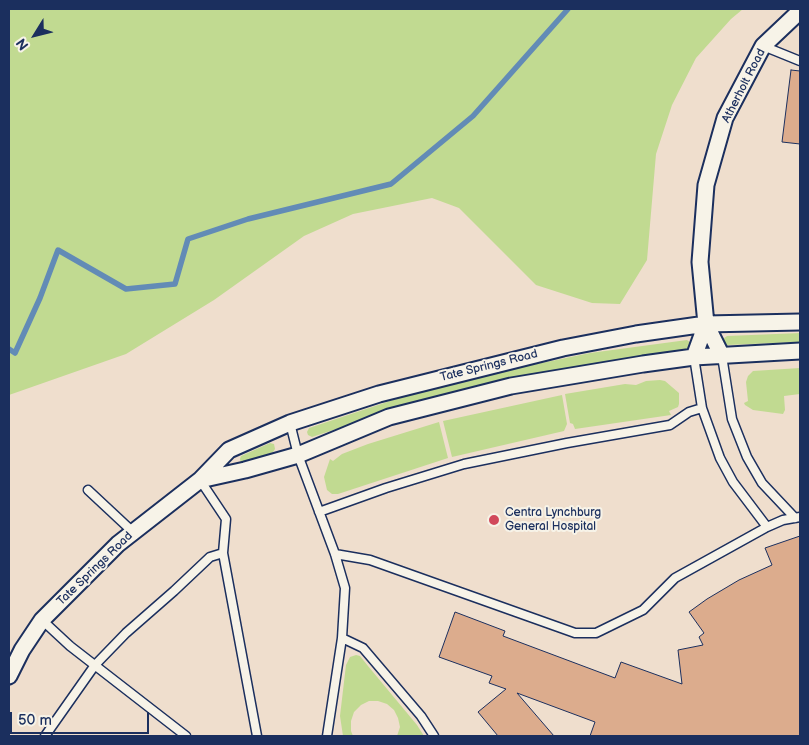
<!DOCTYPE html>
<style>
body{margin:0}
#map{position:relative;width:809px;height:745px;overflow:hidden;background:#efdecd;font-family:"Balsamiq Sans",sans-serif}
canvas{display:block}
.frame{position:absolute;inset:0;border:10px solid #1b2f5e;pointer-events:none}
.north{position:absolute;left:10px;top:10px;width:50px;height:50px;-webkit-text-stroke:4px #f7f3e8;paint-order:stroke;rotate:234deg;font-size:14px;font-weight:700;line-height:20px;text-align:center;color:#1b2f5e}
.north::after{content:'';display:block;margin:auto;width:18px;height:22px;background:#1b2f5e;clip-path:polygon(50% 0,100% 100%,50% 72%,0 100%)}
.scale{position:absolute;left:10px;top:712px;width:139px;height:22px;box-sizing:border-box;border:2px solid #1b2f5e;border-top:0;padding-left:6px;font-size:15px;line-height:18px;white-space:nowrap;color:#1b2f5e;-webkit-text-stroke:4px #f7f3e8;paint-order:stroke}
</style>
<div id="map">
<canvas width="809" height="745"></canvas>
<div class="frame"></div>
<div class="north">N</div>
<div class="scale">50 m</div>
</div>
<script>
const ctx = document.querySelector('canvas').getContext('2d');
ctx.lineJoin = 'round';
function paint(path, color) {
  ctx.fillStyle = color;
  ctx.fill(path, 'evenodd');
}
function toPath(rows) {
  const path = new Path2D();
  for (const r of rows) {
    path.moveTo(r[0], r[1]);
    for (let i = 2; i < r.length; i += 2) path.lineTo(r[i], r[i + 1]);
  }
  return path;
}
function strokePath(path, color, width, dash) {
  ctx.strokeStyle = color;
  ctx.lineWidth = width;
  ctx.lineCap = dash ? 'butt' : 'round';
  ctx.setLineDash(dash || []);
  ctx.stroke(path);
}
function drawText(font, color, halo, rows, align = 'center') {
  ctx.font = font + ' "Balsamiq Sans",sans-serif';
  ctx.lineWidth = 4;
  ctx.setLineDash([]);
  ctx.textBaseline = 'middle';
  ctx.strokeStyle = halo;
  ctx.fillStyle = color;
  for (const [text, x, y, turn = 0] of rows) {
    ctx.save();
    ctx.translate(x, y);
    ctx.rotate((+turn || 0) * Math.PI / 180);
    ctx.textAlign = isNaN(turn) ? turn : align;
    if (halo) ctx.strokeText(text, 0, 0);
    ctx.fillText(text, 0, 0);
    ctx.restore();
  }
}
paint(toPath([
 [9,9,743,9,731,19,696,58,672,105,656,154,647,260,620,304,592,303,536,285,459,208,432,198,353,214,304,236,214,300,126,354,9,395],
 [800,333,800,342,727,345,724,343,723,339,727,336],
 [687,340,691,343,691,347,688,349,592,364,496,382,406,406,312,437,308,435,307,432,309,428,402,397,493,373,590,353],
 [800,368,800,394,784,396,785,410,783,414,753,410,745,405,744,403,748,401,746,382,748,376,753,371],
 [660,380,665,381,679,393,679,404,678,407,669,411,671,415,575,429,573,424,570,423,565,394,625,384,636,385,646,381],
 [562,395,567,424,564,431,452,457,443,421],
 [439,422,448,458,338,494,332,494,327,490,324,477,330,459,333,461,342,454,368,444],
 [270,443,274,444,275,449,273,452,245,464,241,463,240,459,241,456],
 [356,655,360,656,368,666,417,725,424,736,397,736,400,727,398,718,394,710,387,704,378,701,369,701,361,705,354,712,351,721,351,731,353,736,343,736,340,716,346,665,350,657]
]), '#c1da91');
strokePath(toPath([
 [9,349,15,353,40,298,58,250,126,289,175,284,188,239,248,219,391,184,473,116,568,9]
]), '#628bb6', 5.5);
const building = toPath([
 [791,70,800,71,800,144,782,142,791,70],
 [800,536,800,736,590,736,595,722,517,693,554,736,498,736,478,712,506,689,489,683,492,676,439,657,455,612,505,631,503,636,615,678,621,662,682,684,678,650,703,645,699,637,704,633,689,612,707,599,739,580,772,565,765,548,800,536]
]);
paint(building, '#dcac8d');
strokePath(building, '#1b2f5e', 1);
const service = toPath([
 [763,46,800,61],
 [722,356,732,419,747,457,762,483,795,518],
 [694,357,702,408,720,458,733,482,767,527],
 [290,423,298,455,335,554,345,588,342,638,327,736],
 [200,480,226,519,223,553,257,736],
 [88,490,133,532],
 [319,512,386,488,464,464,567,443,670,425,689,412,702,408],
 [335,554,370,560,575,633,596,633,643,610,675,578,767,527,783,520,800,517],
 [42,620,70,646,186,736],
 [342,638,363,648,421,716,434,736],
 [45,736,95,665,126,633,174,591,210,557,223,553]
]);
const minor = toPath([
 [722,356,706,324,700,262,706,185,725,118,763,46,800,11],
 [694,357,706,324],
 [200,480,245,470,298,455,389,417,511,386,643,364,694,357,800,351],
 [9,676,22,650,42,620,118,544,200,480,229,450,290,423,379,394,563,348,636,334,706,324,800,322]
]);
strokePath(service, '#1b2f5e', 11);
strokePath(minor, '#1b2f5e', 19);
strokePath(service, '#f7f3e8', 8);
strokePath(minor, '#f7f3e8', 15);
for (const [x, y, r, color] of [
 [494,520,6,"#d1495b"]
]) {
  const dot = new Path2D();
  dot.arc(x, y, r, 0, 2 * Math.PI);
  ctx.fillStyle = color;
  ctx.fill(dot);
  strokePath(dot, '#f7f3e8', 2);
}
drawText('12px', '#1b2f5e', '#f7f3e8', [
 ["Atherholt Road",744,86,-63],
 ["Tate Springs Road",489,366,-14],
 ["Tate Springs Road",95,569,-44]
]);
drawText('12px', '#1b2f5e', '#f7f3e8', [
 ["Centra Lynchburg",505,513],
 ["General Hospital",505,527]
], 'left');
</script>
